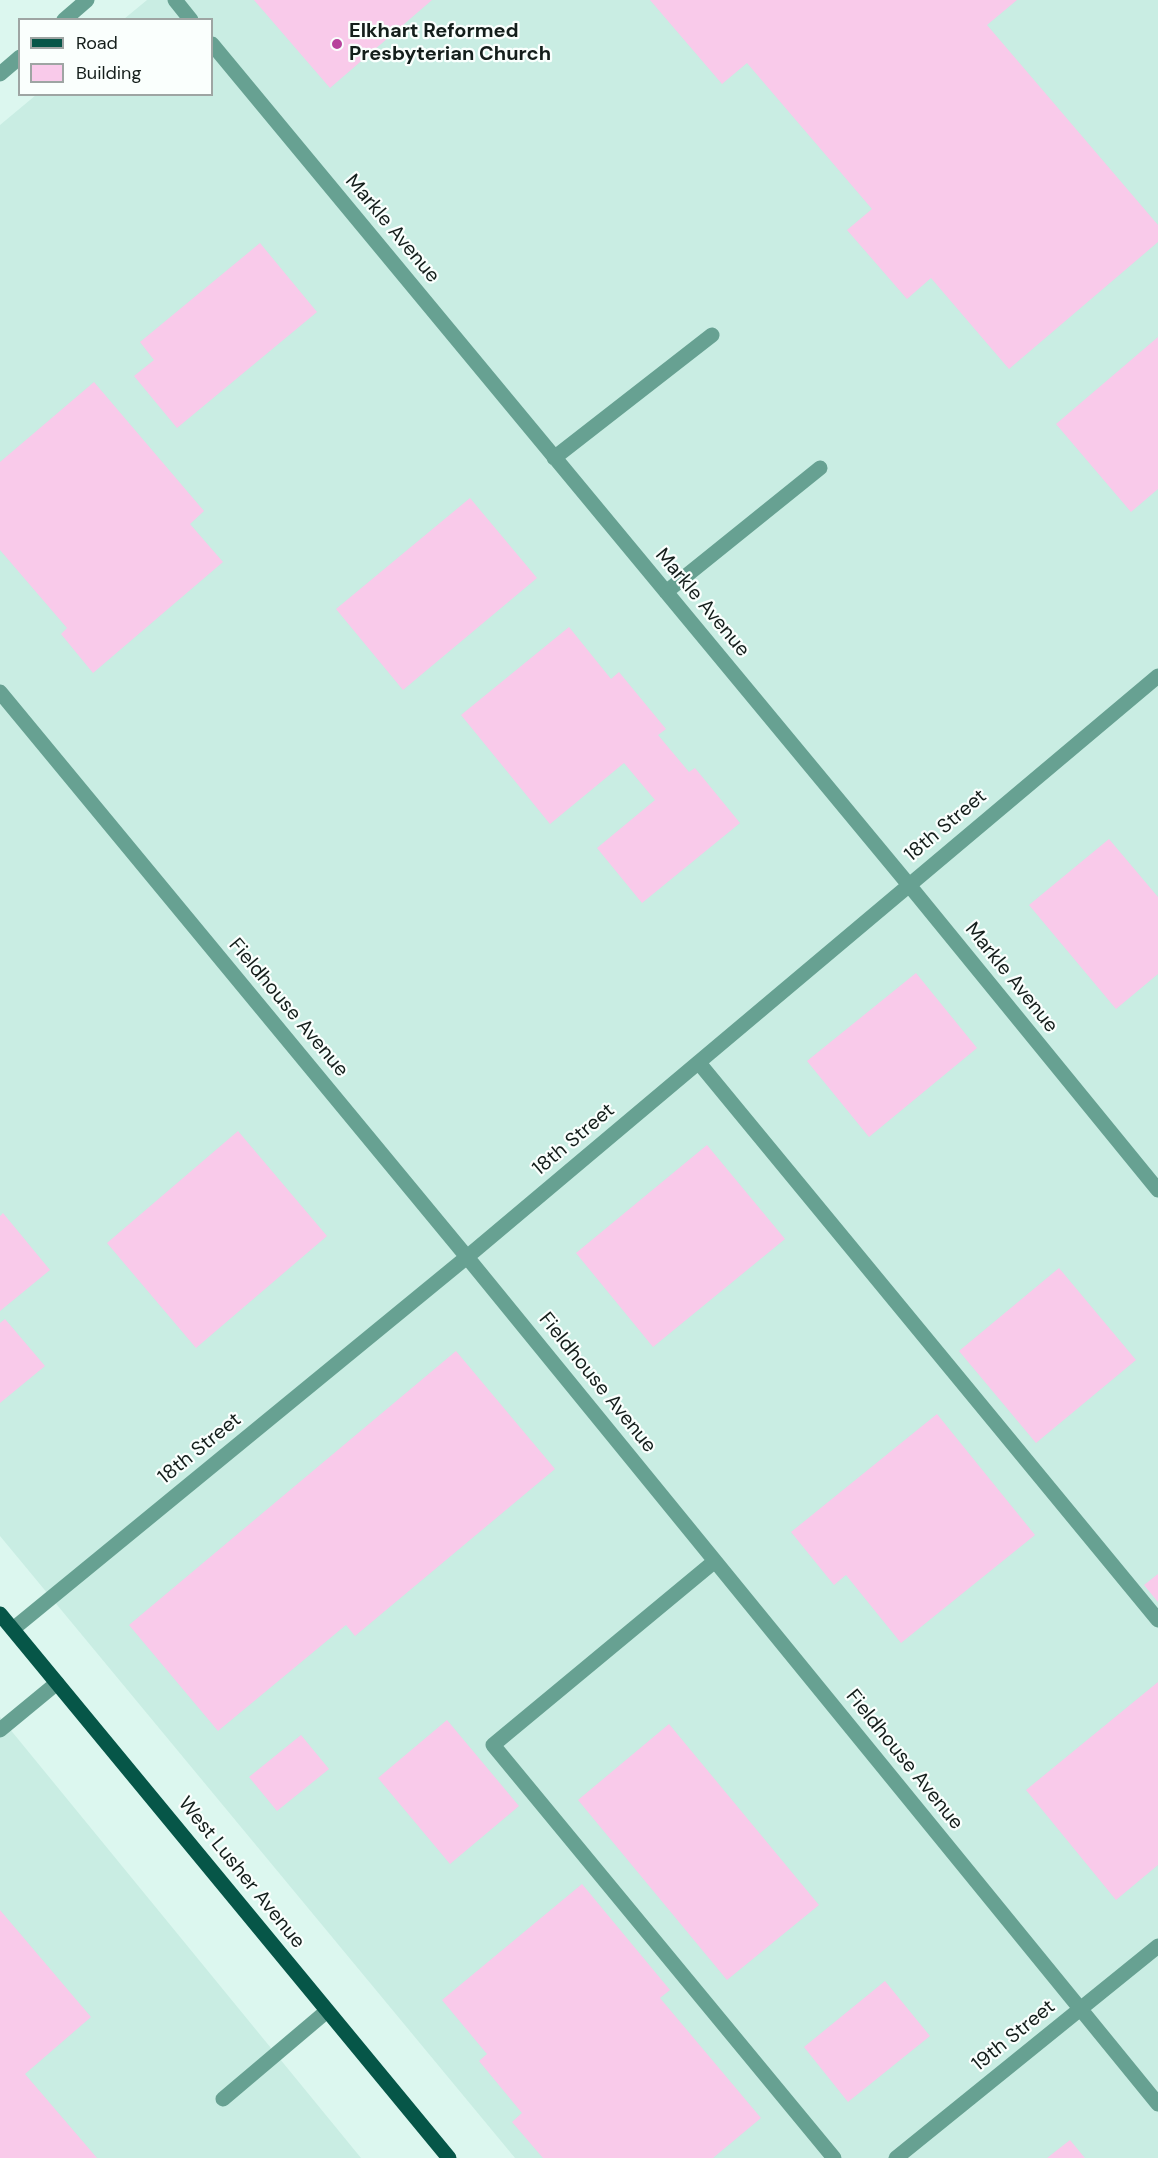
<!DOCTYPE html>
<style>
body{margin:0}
#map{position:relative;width:1158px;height:2158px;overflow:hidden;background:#dcf7ef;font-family:"DM Sans",sans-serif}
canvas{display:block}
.legend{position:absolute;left:18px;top:18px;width:195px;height:78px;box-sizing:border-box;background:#fafffd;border:2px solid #9ea5a3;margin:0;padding:8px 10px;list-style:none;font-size:18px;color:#141e1b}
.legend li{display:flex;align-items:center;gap:12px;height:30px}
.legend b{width:30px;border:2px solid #9ea5a3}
</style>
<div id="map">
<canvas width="1158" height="2158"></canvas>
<ul class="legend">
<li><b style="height:8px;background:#065648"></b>Road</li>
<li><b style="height:16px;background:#f9caea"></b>Building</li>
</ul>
</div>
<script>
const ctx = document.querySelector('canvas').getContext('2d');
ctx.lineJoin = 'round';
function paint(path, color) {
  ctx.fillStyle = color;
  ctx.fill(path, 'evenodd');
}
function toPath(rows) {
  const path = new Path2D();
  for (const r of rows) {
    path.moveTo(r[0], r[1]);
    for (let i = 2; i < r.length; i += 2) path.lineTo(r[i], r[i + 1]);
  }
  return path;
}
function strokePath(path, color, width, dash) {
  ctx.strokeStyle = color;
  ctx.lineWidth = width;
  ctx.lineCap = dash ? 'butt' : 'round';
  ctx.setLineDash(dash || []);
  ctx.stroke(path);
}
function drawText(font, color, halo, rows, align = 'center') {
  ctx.font = font + ' "DM Sans",sans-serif';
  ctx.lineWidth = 4.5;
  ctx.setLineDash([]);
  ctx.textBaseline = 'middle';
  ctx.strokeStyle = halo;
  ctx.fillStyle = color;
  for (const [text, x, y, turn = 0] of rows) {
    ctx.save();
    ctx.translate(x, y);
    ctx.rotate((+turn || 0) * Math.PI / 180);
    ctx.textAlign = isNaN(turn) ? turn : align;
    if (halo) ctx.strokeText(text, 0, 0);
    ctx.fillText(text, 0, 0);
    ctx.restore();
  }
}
paint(toPath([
 [147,0,1158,0,1158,2158,515,2158,0,1536,0,125,36,95,212,94,212,20,124,19],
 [0,1717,361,2158,0,2158]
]), '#c9ede3');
paint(toPath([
 [254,0,432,0,330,88],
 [650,0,1017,0,987,25,1158,225,1158,242,1009,369,931,278,907,299,847,230,872,209,747,63,722,84],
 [260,243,317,312,177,428,134,376,154,360,140,342],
 [1158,337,1158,489,1131,512,1056,424],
 [94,382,204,511,190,524,223,562,93,673,61,634,67,628,0,550,0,462],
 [470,498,537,578,403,690,336,609],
 [569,627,611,679,619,672,666,729,658,735,689,772,695,768,740,823,642,903,597,848,655,800,624,763,550,824,461,715],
 [1109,839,1158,897,1158,974,1116,1009,1029,905],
 [916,973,977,1048,869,1137,807,1061],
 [238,1131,327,1236,196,1348,107,1243],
 [707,1145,785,1239,653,1347,576,1253],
 [3,1213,50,1270,0,1311,0,1216],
 [1059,1268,1136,1360,1036,1443,959,1351],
 [5,1319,45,1366,0,1403,0,1323],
 [456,1351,555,1469,355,1636,346,1625,218,1731,129,1625],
 [937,1414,1035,1535,901,1643,846,1575,834,1585,791,1532],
 [1158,1574,1158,1602,1144,1585],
 [1158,1682,1158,1865,1116,1900,1026,1790],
 [447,1720,519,1806,450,1864,378,1778],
 [669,1724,819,1905,727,1980,578,1800],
 [301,1735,329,1769,277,1811,249,1777],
 [582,1884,670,1990,660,1998,761,2118,713,2158,543,2158,512,2122,522,2113,479,2061,487,2054,442,2000],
 [0,1910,91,2017,25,2074,97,2158,0,2158],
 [885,1981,930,2036,848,2102,804,2047],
 [1070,2140,1085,2158,1047,2158]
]), '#f9caea');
strokePath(toPath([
 [175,0,191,20],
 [64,20,87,0],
 [212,44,909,885,1158,1190],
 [0,74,20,57],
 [554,458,712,335],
 [666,592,820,468],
 [0,692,467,1257,1158,2104],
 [699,1063,1158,1620],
 [715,1561,493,1745,834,2158],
 [13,1629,467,1257,1158,676],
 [0,1730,57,1683],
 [223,2099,327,2011],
 [896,2158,1158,1946]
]), '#67a192', 15);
strokePath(toPath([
 [0,1614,449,2158]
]), '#065648', 15);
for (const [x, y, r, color] of [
 [337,44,6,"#b7439c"]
]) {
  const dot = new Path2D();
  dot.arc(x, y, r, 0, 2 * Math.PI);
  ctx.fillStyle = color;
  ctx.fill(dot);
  strokePath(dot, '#fafffd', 2);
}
drawText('bold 20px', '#141e1b', '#fafffd', [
 ["Elkhart Reformed",349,32],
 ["Presbyterian Church",349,55]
], 'left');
drawText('20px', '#141e1b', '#fafffd', [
 ["Markle Avenue",392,229,50],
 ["Markle Avenue",702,603,50],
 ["18th Street",946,826,-40],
 ["Markle Avenue",1011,978,51],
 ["Fieldhouse Avenue",288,1008,50],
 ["18th Street",574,1140,-40],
 ["Fieldhouse Avenue",597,1383,51],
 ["18th Street",200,1449,-39],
 ["Fieldhouse Avenue",904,1760,51],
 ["West Lusher Avenue",241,1873,51],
 ["19th Street",1014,2036,-39]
]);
</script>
